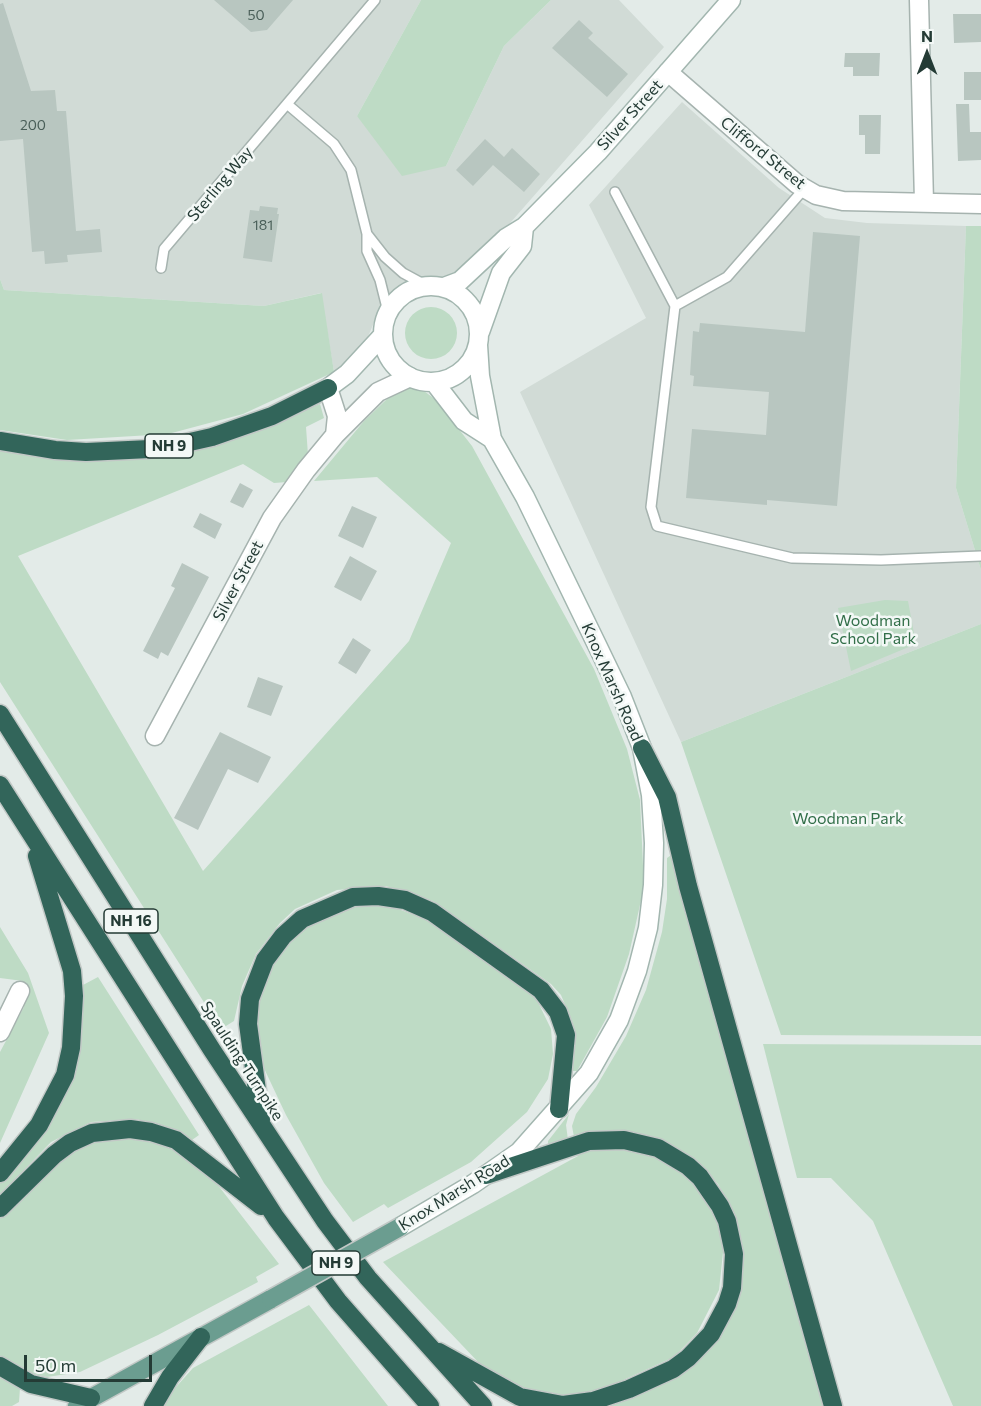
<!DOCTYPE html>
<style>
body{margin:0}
#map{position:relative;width:981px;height:1406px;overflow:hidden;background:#e3ebe8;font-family:Commissioner,sans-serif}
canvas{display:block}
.north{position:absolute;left:897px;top:24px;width:60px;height:60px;-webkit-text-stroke:4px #f3f8f6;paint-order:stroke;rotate:0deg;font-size:16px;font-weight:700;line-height:24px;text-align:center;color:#243b35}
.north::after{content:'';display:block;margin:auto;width:21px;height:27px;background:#243b35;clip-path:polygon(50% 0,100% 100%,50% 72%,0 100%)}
.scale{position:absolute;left:24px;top:1355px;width:128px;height:27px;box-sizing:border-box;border:3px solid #243b35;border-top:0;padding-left:8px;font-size:18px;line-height:21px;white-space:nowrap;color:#243b35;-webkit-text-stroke:4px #f3f8f6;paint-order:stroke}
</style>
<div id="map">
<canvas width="981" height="1406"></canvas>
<div class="north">N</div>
<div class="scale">50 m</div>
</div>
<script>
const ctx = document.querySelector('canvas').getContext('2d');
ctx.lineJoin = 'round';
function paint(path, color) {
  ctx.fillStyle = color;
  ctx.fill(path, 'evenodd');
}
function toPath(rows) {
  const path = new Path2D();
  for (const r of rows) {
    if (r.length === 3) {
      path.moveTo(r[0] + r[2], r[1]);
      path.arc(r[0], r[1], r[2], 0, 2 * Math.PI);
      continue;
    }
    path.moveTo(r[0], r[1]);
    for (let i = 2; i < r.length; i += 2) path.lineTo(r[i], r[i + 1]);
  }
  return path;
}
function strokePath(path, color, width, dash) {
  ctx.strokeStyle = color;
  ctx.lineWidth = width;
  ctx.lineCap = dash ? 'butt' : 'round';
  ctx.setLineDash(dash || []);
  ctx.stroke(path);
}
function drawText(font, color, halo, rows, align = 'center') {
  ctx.font = font + ' Commissioner,sans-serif';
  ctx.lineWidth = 5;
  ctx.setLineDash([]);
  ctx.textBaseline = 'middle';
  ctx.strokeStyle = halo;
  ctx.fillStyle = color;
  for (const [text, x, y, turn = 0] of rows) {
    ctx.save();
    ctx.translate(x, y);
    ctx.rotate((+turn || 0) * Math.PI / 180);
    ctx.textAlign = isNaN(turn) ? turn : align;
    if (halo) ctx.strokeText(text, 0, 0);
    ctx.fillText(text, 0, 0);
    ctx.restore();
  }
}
paint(toPath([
 [0,0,421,0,357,116,446,166,504,46,551,0,619,0,664,47,497,238,464,270,444,278,409,283,390,296,378,313,364,346,334,372,321,293,264,306,4,290,0,279],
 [682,102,779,188,825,218,867,223,966,226,956,488,981,570,981,624,681,742,520,392,646,318,589,205]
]), '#d1dbd6');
paint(toPath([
 [421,0,551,0,504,46,446,166,402,176,357,116],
 [966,226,981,226,981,570,956,488],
 [0,279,4,290,264,306,322,293,334,372,243,414,168,434,67,440,0,430],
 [431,333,26],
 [407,386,420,388,436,400,472,446,594,669,627,749,640,800,644,887,629,954,607,1017,577,1071,573,1071,572,1068,575,1047,572,1021,561,995,551,984,433,901,386,886,337,890,295,909,280,923,256,954,242,986,234,1021,221,1029,0,682,0,449,29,455,94,460,159,456,223,442,320,404,324,418,306,427,308,455,287,482,274,483,243,464,18,556,203,871,409,641,451,543,377,477,314,481,364,421,387,399,395,395,392,389],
 [885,600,908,601,916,644,851,671,838,608],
 [981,624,981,1036,781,1035,681,742],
 [674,853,825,1406,605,1406,698,1360,711,1348,730,1318,741,1285,743,1249,735,1215,718,1184,707,1171,678,1149,662,1141,627,1132,609,1131,574,1137,572,1126,576,1114,596,1087,626,1036,646,990,662,932,667,899,667,858],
 [374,905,398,909,431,921,535,996,551,1029,553,1054,548,1079,527,1112,471,1162,388,1208,384,1204,353,1222,324,1183,286,1115,262,1064,256,1031,259,1000,269,971,281,950,310,924,347,908],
 [0,927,28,973,49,1033,0,1143,0,1052,24,1007,23,981,0,978],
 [98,977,199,1135,192,1140,165,1126,136,1119,91,1122,51,1142,0,1195,0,1181,79,1033,83,985],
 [763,1044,981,1045,981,1406,953,1406,873,1221,831,1178,797,1178],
 [569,1114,566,1125,568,1140,548,1146,548,1141],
 [103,1135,162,1139,207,1171,279,1264,256,1277,258,1282,158,1335,80,1372,47,1377,25,1372,0,1357,0,1218,58,1158],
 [606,1146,650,1153,688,1176,708,1200,721,1228,724,1243,719,1290,697,1333,674,1357,597,1392,568,1396,532,1391,515,1385,480,1364,383,1262,578,1156,577,1151],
 [309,1305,388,1406,163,1406,168,1396,193,1368],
 [0,1377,20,1388,19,1402,12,1406,0,1406]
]), '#bedbc5');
paint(toPath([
 [214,0,293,0,267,30,251,32],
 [3,3,31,91,55,90,57,111,66,111,76,231,100,229,102,252,67,255,68,262,45,264,44,251,32,252,23,139,0,141,0,4],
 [953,14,981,14,981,42,954,43],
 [579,20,593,33,588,38,628,74,607,97,552,48],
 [845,53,880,53,879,76,853,76,853,67,844,67],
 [964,72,981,72,981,100,964,100],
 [956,104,969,104,970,132,981,132,981,160,958,161],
 [859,115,881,115,880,154,865,154,865,135,859,135],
 [485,139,504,157,512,148,540,174,524,192,493,165,473,186,456,170],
 [260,206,278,208,277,214,279,214,272,262,243,258,250,210,259,211],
 [813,232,860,236,837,506,767,500,767,505,686,498,692,429,766,435,769,392,693,386,694,376,690,375,693,331,699,332,700,323,805,332],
 [240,483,253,490,243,508,230,502],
 [352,506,377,517,363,548,338,536],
 [200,513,222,524,215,539,193,527],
 [350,556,377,571,361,601,334,587],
 [182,563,209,577,168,656,161,652,158,659,143,651,175,588,171,586],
 [353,638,371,650,356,674,338,663],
 [258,677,283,686,271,716,247,707],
 [220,732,271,757,258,783,228,769,198,830,174,818]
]), '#b8c6c0');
const lane = toPath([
 [287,104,334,144,351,170,367,234,367,251,380,280,388,312],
 [615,192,675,306,651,507,657,526,792,558,881,560,981,556],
 [367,234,385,257,403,273,427,286],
 [161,268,164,249,375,0],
 [675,306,727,277,804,189]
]);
const street = toPath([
 [919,0,924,202],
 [668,72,797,184,816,195,843,201,981,204],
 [328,388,337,416,335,435],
 [155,736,272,518,306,470,335,435,378,392,410,377],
 [0,1032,20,991]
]);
const secondary = toPath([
 [431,334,48],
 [444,287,460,281,506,238,524,227,598,152,731,0],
 [480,332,501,273,522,246,524,227],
 [434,382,464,421,492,439],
 [328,388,347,374,383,335],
 [400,1227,473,1184,519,1152,589,1073,619,1020,637,971,648,928,653,885,654,843,651,795,642,748,622,697,597,645,525,497,492,439,480,376,478,345]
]);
const primary = toPath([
 [77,1406,271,1299]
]);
const highway = toPath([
 [0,441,55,450,86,452,150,449,181,444,212,437,272,416,328,388],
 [0,714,212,1050,325,1221,368,1278,483,1406],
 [642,748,667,797,688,886,833,1406],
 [0,785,276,1218,338,1301,430,1406],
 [261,1120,248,1024,250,999,265,960,283,936,302,919,353,897,378,896,405,900,432,912,541,990,558,1012,566,1035,559,1109],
 [0,1173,39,1125,65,1075,71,1048,74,996,72,971,37,856],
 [0,1208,54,1155,70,1143,92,1133,130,1129,151,1132,176,1140,261,1206],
 [439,1352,520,1397,563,1405,593,1401,629,1389,673,1369,688,1358,711,1334,727,1304,732,1288,734,1254,727,1221,720,1206,700,1177,688,1166,658,1148,624,1140,589,1141,486,1175],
 [0,1366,31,1384,91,1398],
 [153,1406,170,1377,201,1337]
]);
strokePath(lane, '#a6b3af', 12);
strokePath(street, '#a6b3af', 21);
strokePath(secondary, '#a2b6af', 21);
strokePath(primary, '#c2c8c6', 21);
strokePath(highway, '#c2c8c6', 21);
strokePath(lane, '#fff', 9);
strokePath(street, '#fff', 18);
strokePath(secondary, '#fff', 18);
strokePath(primary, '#6b9d90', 18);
strokePath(highway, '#32655a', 18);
const primaryBridge = toPath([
 [271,1299,400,1227]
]);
strokePath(primaryBridge, '#c2c8c6', 21, []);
strokePath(primaryBridge, '#6b9d90', 18);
drawText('14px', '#495e58', null, [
 ["50",256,15],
 ["200",33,125],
 ["181",263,225]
]);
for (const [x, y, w] of [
 [169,446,48],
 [131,921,54],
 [336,1263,48]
]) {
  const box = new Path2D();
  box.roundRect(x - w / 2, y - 12, w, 24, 4.5);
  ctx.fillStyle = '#f3f8f6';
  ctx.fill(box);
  strokePath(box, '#243b35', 1.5);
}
drawText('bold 15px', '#243b35', null, [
 ["NH 9",169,446],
 ["NH 16",131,921],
 ["NH 9",336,1263]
]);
drawText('16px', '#243b35', '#f3f8f6', [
 ["Silver Street",630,115,-48],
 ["Clifford Street",763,153,39],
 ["Sterling Way",220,184,-50],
 ["Silver Street",238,581,-62],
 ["Knox Marsh Road",612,682,66],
 ["Spaulding Turnpike",242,1061,57],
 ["Knox Marsh Road",454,1193,-32]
]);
drawText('16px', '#326f49', '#f3f8f6', [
 ["Woodman",873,621],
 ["School Park",873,639],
 ["Woodman Park",848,819]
]);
</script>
